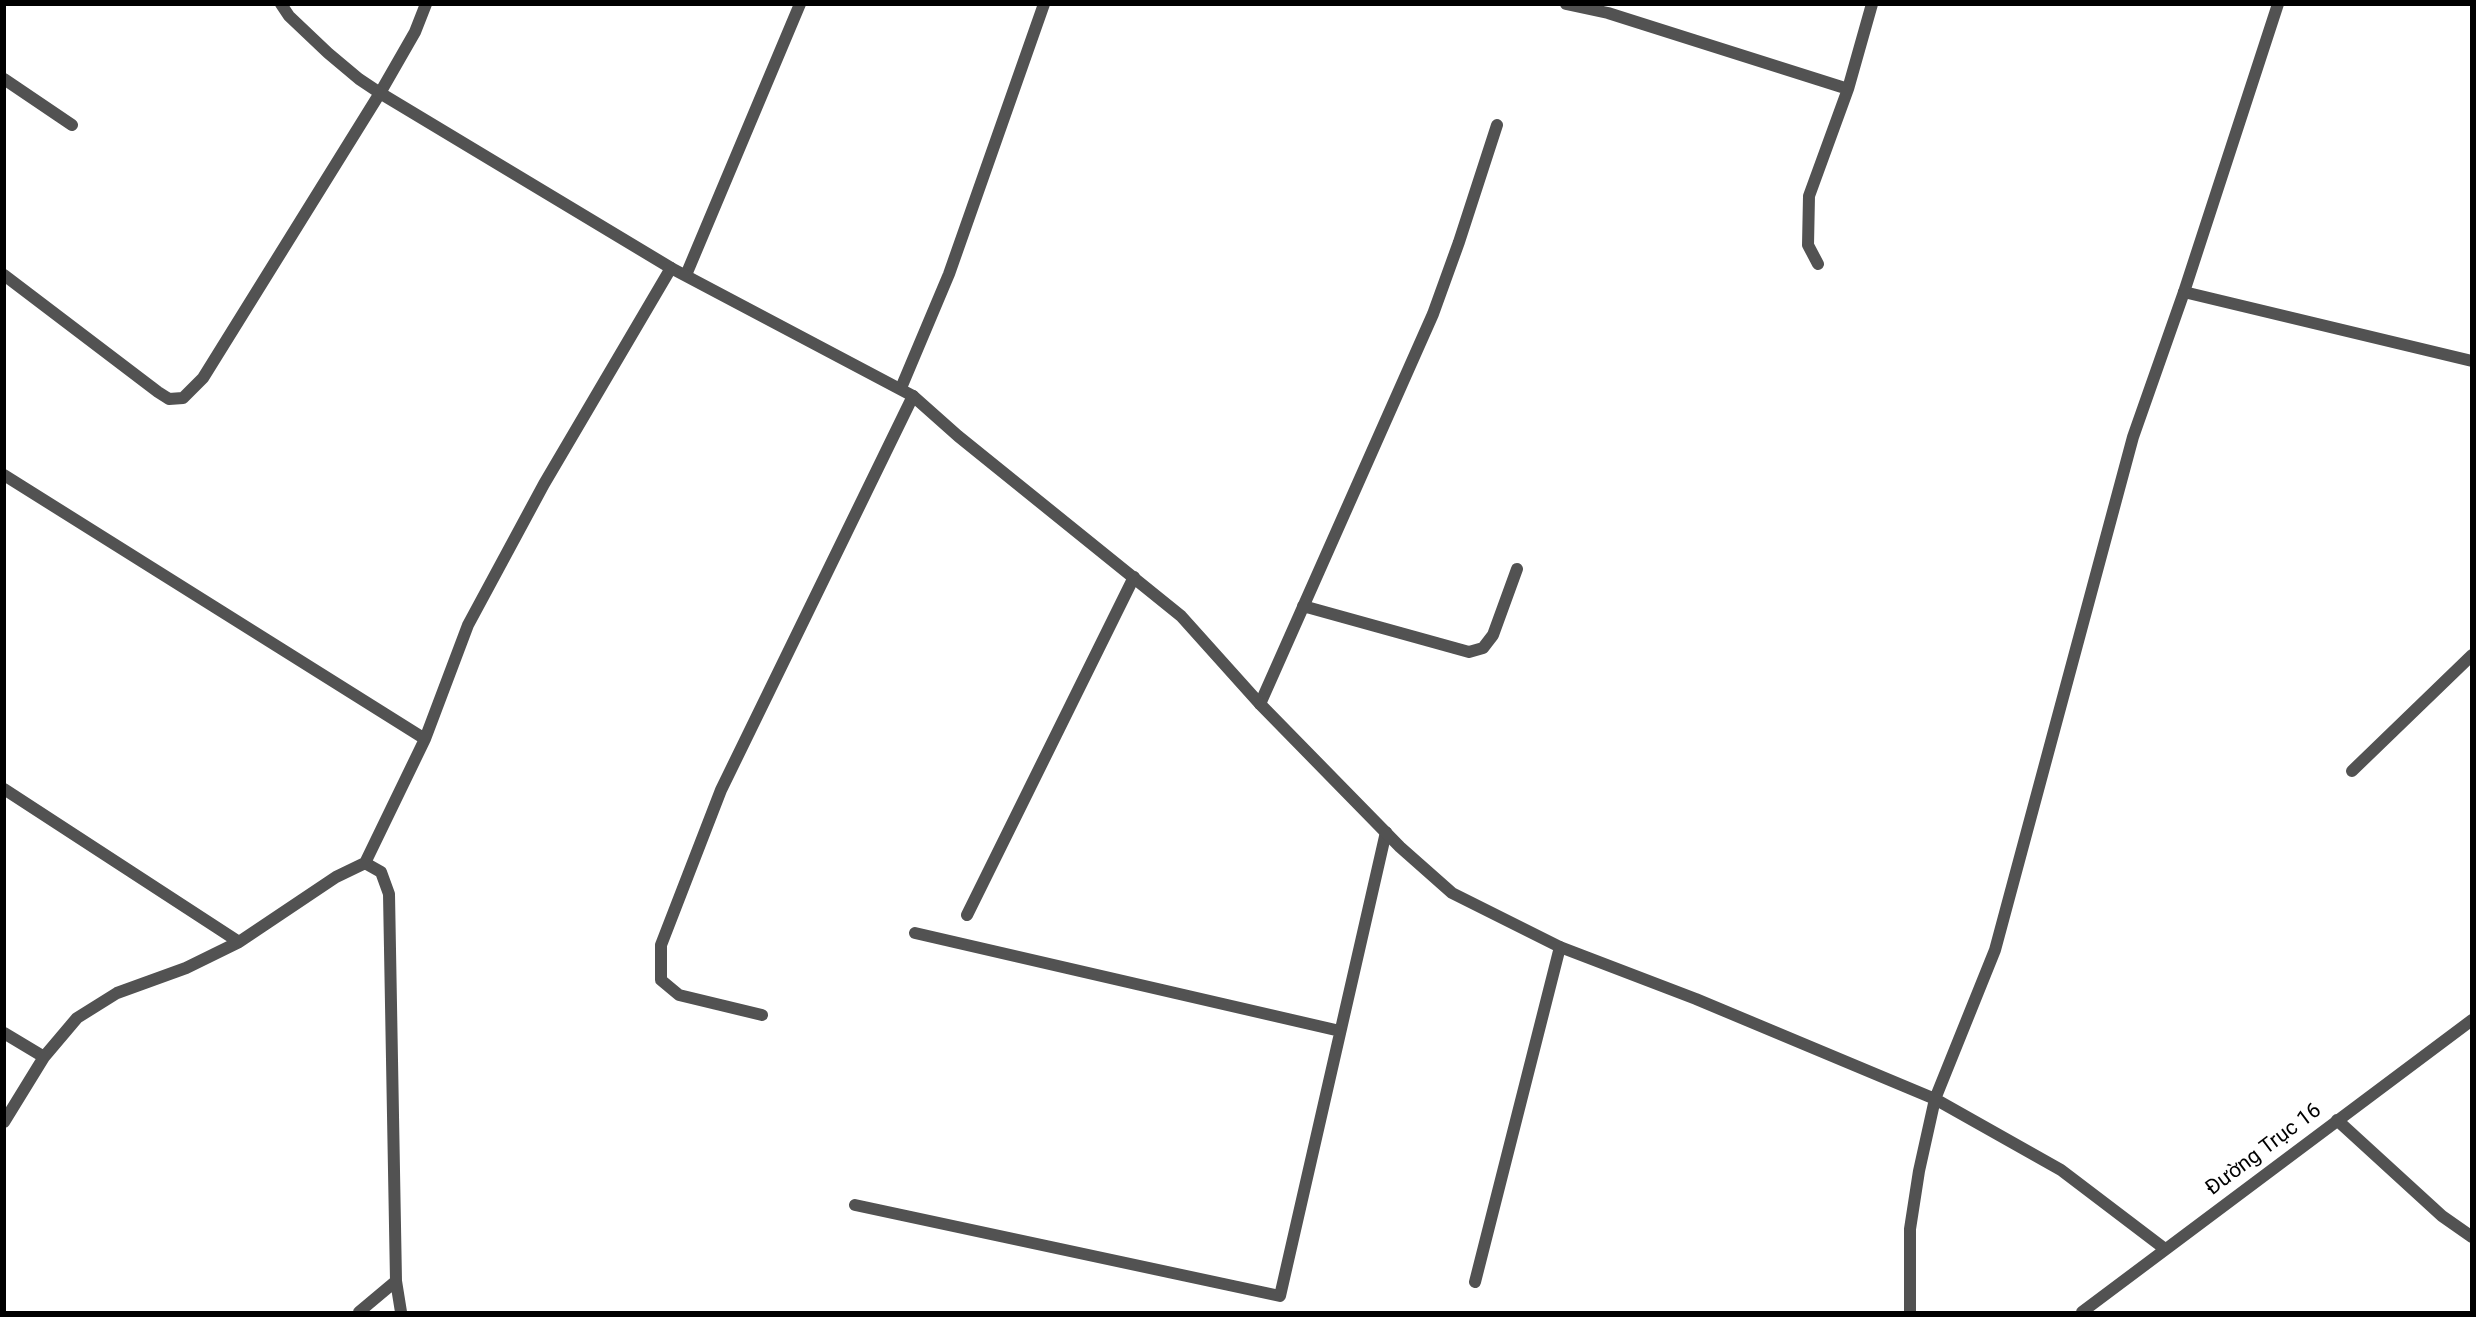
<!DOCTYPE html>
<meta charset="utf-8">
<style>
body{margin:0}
#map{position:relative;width:2476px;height:1317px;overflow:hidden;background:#fff;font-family:Roboto,sans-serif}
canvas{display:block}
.frame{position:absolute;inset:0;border:6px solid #000;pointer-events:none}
</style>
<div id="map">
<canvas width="2476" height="1317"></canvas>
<div class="frame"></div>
</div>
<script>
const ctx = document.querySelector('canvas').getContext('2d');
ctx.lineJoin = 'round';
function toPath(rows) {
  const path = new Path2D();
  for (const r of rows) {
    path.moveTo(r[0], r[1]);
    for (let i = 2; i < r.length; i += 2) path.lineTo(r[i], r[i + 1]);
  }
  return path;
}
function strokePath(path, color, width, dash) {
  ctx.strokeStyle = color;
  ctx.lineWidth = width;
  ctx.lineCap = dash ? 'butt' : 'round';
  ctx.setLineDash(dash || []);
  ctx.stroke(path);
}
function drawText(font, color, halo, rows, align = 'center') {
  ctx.font = font + ' Roboto,sans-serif';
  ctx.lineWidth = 5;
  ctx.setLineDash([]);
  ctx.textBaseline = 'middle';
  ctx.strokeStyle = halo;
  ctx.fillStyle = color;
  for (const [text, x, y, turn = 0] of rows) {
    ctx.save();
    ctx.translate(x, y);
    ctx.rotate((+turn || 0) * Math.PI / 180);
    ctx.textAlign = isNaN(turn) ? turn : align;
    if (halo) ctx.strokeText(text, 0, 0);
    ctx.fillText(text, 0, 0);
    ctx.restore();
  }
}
strokePath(toPath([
 [1566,4,1608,13,1848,89,1872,4],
 [4,79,72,125],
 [1818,264,1808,245,1809,196,1848,89],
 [4,275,158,392,169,399,183,398,203,378,380,93,415,32,426,4],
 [686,275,800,4],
 [2184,292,2472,361],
 [901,388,949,274,1044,4],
 [4,475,425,739],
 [1303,606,1469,652,1483,648,1493,635,1517,569],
 [1260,704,1433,314,1459,242,1497,125],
 [2352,771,2472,655],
 [4,789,239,942],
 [365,863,425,739,468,625,544,484,671,268],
 [967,915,1134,577],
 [915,933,1340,1031],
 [762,1015,679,995,661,980,661,945,721,790,913,396],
 [4,1033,44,1057],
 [2337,1120,2442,1216,2472,1237],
 [4,1122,44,1057,77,1018,117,993,186,968,239,942,336,877,365,863,381,872,389,894,396,1281,401,1312],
 [855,1205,1280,1296,1386,832],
 [1475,1282,1560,947],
 [359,1312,396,1281]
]), '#525252', 12);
strokePath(toPath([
 [281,4,289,16,328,53,359,79,380,93,671,268,913,396,958,436,1181,616,1260,704,1400,847,1452,893,1560,947,1696,999,1935,1099,2061,1170,2165,1249],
 [1910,1312,1910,1229,1919,1171,1935,1099,1995,950,2133,437,2184,292,2278,4],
 [2082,1312,2472,1020]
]), '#525252', 12);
drawText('21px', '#000', '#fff', [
 ["Đường Trục 16",2264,1150,-37]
]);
</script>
